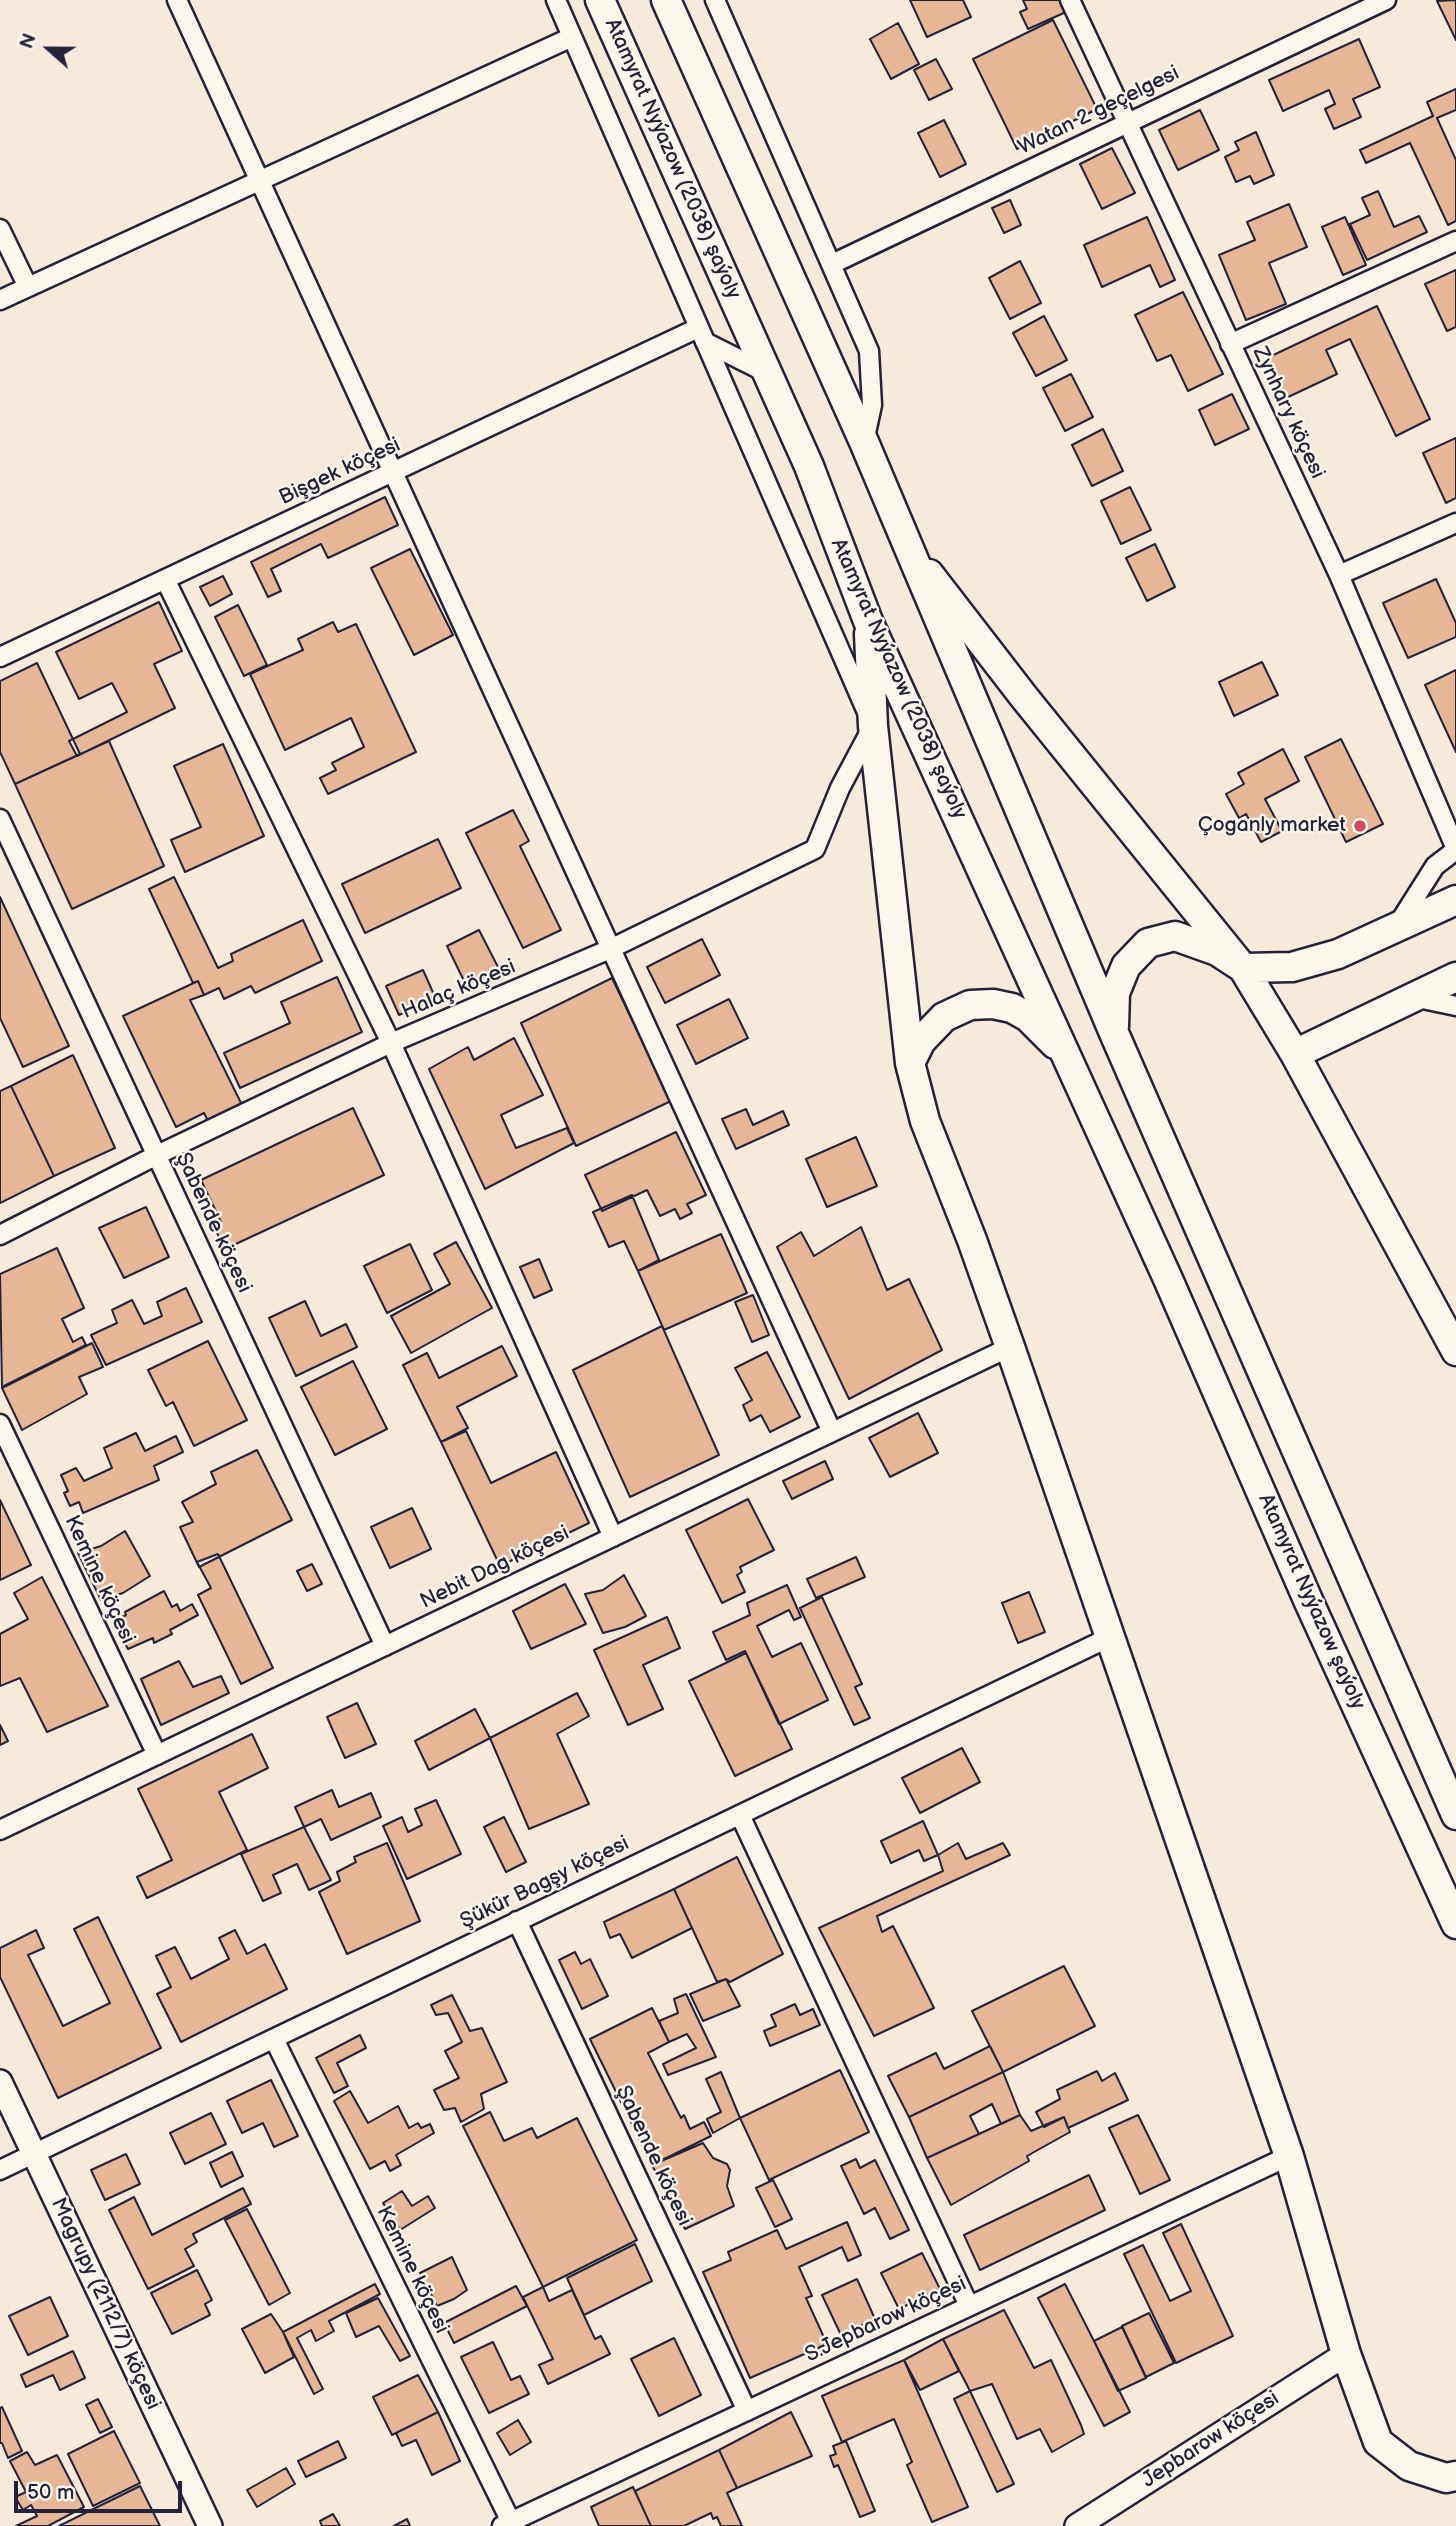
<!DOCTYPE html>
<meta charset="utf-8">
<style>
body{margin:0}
#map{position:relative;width:1456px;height:2526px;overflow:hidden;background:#f7eadb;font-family:"Balsamiq Sans",sans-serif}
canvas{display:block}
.north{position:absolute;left:14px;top:14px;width:70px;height:70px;-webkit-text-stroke:5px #fbf7ec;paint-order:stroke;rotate:291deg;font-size:19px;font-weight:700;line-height:28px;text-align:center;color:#22223b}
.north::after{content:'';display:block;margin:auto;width:24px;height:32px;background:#22223b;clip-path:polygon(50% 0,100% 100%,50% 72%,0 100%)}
.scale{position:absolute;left:14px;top:2481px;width:168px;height:32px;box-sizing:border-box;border:4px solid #22223b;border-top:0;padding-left:9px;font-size:21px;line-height:24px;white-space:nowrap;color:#22223b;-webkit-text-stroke:5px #fbf7ec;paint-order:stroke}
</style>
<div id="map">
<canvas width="1456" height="2526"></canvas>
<div class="north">N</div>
<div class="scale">50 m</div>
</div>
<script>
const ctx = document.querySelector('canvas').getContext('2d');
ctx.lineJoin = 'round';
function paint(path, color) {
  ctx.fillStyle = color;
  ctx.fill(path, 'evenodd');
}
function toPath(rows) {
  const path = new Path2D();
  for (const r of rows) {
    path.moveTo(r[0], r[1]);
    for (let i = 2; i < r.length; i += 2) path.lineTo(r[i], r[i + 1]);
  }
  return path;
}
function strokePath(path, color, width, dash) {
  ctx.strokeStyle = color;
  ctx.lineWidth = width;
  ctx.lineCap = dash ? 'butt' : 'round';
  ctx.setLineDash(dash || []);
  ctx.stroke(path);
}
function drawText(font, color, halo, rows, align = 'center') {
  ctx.font = font + ' "Balsamiq Sans",sans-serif';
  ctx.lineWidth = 5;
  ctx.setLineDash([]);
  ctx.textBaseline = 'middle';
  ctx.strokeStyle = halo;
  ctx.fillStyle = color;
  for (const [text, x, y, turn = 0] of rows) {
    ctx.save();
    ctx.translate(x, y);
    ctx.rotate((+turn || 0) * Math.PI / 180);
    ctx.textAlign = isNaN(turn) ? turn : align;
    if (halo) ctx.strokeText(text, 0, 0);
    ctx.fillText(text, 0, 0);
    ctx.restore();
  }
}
const building = toPath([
 [910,0,963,0,971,17,927,37,910,0],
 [1023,0,1061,0,1066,12,1028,29,1020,12,1027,9,1023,0],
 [1456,0,1456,40,1437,1,1456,0],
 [1053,20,1097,109,1017,149,973,59,1053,20],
 [898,23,919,64,891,79,870,39,898,23],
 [1359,39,1380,87,1353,99,1361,117,1334,129,1325,109,1335,104,1329,90,1283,111,1269,80,1359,39],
 [936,59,952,89,929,100,914,70,936,59],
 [1456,89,1456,110,1437,118,1456,160,1456,221,1448,225,1410,143,1366,163,1360,150,1433,116,1427,102,1456,89],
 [1200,110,1219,150,1178,170,1159,130,1200,110],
 [944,120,966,164,940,177,918,133,944,120],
 [1256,132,1274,175,1254,184,1250,176,1236,182,1225,157,1239,150,1235,142,1256,132],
 [1112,148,1135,193,1102,209,1080,164,1112,148],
 [1378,191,1394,227,1419,216,1427,232,1367,260,1350,224,1370,215,1362,198,1378,191],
 [1010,200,1021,225,1004,233,992,208,1010,200],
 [1289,204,1307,247,1269,263,1286,304,1246,320,1219,255,1255,240,1247,222,1289,204],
 [1147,217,1175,280,1160,287,1150,265,1102,287,1084,245,1147,217],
 [1345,217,1366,265,1343,275,1322,227,1345,217],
 [1020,261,1041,303,1010,319,989,278,1020,261],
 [1456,270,1456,327,1447,331,1425,284,1456,270],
 [1183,292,1223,374,1188,391,1171,355,1157,361,1135,315,1183,292],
 [1377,306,1430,419,1396,436,1350,339,1326,350,1337,374,1286,398,1267,358,1377,306],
 [1044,316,1067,360,1036,376,1013,333,1044,316],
 [1071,374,1093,417,1065,431,1043,388,1071,374],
 [1232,394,1249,429,1215,445,1199,410,1232,394],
 [1103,429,1123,471,1092,486,1072,445,1103,429],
 [1456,438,1456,498,1446,503,1423,453,1456,438],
 [1130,487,1151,530,1121,544,1101,501,1130,487],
 [385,497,398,525,328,558,321,544,271,569,281,591,268,597,251,562,385,497],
 [1155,544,1175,587,1147,601,1126,558,1155,544],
 [410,549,453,635,414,655,371,568,410,549],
 [223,576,232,594,210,606,200,587,223,576],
 [1436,579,1456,623,1456,637,1408,658,1383,603,1436,579],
 [159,602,182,651,154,664,175,708,77,756,69,741,127,712,112,683,79,699,56,652,159,602],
 [238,605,267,665,244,676,215,617,238,605],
 [333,622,338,632,356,624,416,752,328,794,320,778,336,770,332,763,364,747,351,718,285,750,250,674,303,650,298,639,333,622],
 [1262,662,1278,695,1234,716,1219,682,1262,662],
 [37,663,80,754,15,784,0,752,0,681,37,663],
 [1456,670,1456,752,1425,685,1456,670],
 [1341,739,1383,824,1346,842,1305,757,1341,739],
 [109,741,164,866,72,909,15,784,109,741],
 [223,744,264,836,185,872,171,840,201,827,174,766,223,744],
 [1283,749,1299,781,1265,799,1282,831,1261,842,1246,814,1239,818,1226,794,1244,784,1238,773,1283,749],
 [513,810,529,841,520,846,561,930,523,948,466,833,513,810],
 [438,839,461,888,365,933,342,884,438,839],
 [174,877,218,968,233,961,231,954,303,920,322,961,255,993,251,986,224,999,219,988,204,995,198,981,193,983,149,889,174,877],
 [0,897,69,1046,23,1067,0,1018,0,897],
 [479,930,499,969,466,985,447,946,479,930],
 [702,939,720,975,665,1003,647,967,702,939],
 [423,970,436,999,399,1015,386,986,423,970],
 [337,977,362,1032,240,1088,224,1053,290,1023,281,1002,337,977],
 [612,978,671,1101,576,1146,521,1023,612,978],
 [198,981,204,995,190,1000,244,1109,210,1125,204,1113,176,1127,123,1016,198,981],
 [729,999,748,1038,696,1064,677,1025,729,999],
 [514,1038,543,1095,501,1115,516,1148,567,1128,574,1143,485,1189,429,1069,468,1047,474,1060,514,1038],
 [73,1055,115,1148,54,1176,11,1086,73,1055],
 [11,1086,54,1176,0,1203,0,1091,11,1086],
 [353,1108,384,1175,225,1249,214,1227,221,1222,201,1180,353,1108],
 [746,1109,753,1125,783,1111,789,1125,736,1149,722,1119,746,1109],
 [676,1132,706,1195,687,1204,692,1213,680,1219,675,1209,660,1216,647,1190,602,1211,585,1175,676,1132],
 [856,1137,877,1186,827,1207,806,1159,856,1137],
 [632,1195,659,1260,638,1271,624,1241,609,1247,593,1212,632,1195],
 [146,1207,169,1257,124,1278,99,1228,146,1207],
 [861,1227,887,1290,909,1279,942,1350,849,1399,777,1247,801,1232,814,1256,861,1227],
 [721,1234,747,1293,664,1330,638,1271,721,1234],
 [456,1242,492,1308,411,1353,391,1316,450,1284,434,1254,456,1242],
 [410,1244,432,1290,387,1313,364,1266,410,1244],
 [57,1248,84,1308,62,1319,73,1342,82,1337,86,1345,2,1387,0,1274,57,1248],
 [539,1259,552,1290,534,1298,520,1267,539,1259],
 [186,1288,202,1322,106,1365,91,1335,117,1323,112,1310,132,1300,144,1324,162,1316,157,1302,186,1288],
 [753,1295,769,1335,752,1342,735,1302,753,1295],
 [305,1301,321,1336,346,1324,357,1347,296,1376,269,1318,305,1301],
 [662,1326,719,1455,630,1497,573,1370,662,1326],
 [208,1341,247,1420,194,1446,173,1402,166,1406,148,1370,208,1341],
 [92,1343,103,1367,79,1377,87,1394,22,1430,2,1388,92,1343],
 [502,1346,517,1376,457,1407,468,1428,441,1442,403,1365,427,1353,439,1378,502,1346],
 [767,1352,800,1417,770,1432,761,1415,750,1421,743,1405,752,1400,735,1368,767,1352],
 [353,1361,387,1429,335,1455,301,1387,353,1361],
 [918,1413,938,1453,890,1477,869,1438,918,1413],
 [466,1431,491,1483,556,1452,589,1523,500,1566,441,1442,466,1431],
 [136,1433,145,1451,176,1436,183,1452,154,1466,159,1480,83,1513,79,1502,70,1506,64,1493,68,1491,61,1475,76,1468,84,1481,112,1468,104,1448,136,1433],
 [257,1450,292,1520,199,1567,180,1527,193,1522,182,1502,216,1484,211,1472,257,1450],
 [825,1461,833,1479,792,1499,783,1481,825,1461],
 [748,1499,774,1550,740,1567,742,1572,737,1575,745,1592,722,1603,686,1530,748,1499],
 [0,1500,31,1565,0,1580,0,1500],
 [412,1508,431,1549,390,1568,371,1527,412,1508],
 [125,1531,150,1576,123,1593,101,1600,78,1553,101,1546,125,1531],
 [218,1554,273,1668,241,1684,198,1595,211,1588,197,1562,218,1554],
 [856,1557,865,1577,816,1598,807,1579,856,1557],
 [312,1564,322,1584,307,1591,297,1571,312,1564],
 [624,1575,646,1616,625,1627,603,1633,585,1594,603,1590,624,1575],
 [42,1577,108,1706,47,1732,20,1678,0,1686,0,1634,28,1619,14,1593,42,1577],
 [565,1584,586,1624,531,1649,513,1611,565,1584],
 [787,1585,801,1617,794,1620,789,1610,757,1626,772,1657,801,1643,828,1700,779,1724,745,1651,726,1660,713,1632,750,1615,747,1603,787,1585],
 [164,1591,172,1607,177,1604,180,1611,192,1604,198,1615,170,1630,172,1634,154,1643,153,1638,128,1649,113,1622,126,1615,125,1612,164,1591],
 [1029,1592,1045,1632,1018,1643,1002,1603,1029,1592],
 [822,1597,862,1684,855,1687,870,1718,854,1725,800,1608,822,1597],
 [667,1617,680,1648,643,1665,663,1709,628,1725,594,1650,667,1617],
 [746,1653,792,1749,735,1776,689,1681,746,1653],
 [179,1661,193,1687,221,1676,229,1693,161,1725,141,1679,179,1661],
 [577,1693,589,1716,557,1734,589,1804,529,1829,490,1738,577,1693],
 [357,1703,376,1744,345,1758,327,1717,357,1703],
 [475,1709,490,1738,429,1770,415,1741,475,1709],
 [0,1725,8,1741,0,1745,0,1725],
 [252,1734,268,1768,219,1792,247,1850,147,1898,137,1877,172,1860,138,1789,252,1734],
 [962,1748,980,1782,920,1813,902,1778,962,1748],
 [332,1790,339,1807,371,1793,381,1817,331,1840,321,1819,304,1827,295,1807,332,1790],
 [436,1800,461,1854,407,1879,383,1826,402,1817,408,1832,422,1825,415,1809,436,1800],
 [504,1817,526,1862,506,1872,484,1827,504,1817],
 [923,1821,938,1855,924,1861,919,1850,891,1863,881,1841,923,1821],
 [304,1827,331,1880,309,1890,297,1864,273,1875,281,1893,263,1901,241,1854,304,1827],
 [387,1843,420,1921,347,1954,319,1892,340,1881,337,1872,356,1862,354,1857,387,1843],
 [958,1843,966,1859,1003,1843,1010,1855,877,1916,882,1932,893,1926,934,2008,874,2036,819,1928,943,1871,938,1855,958,1843],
 [737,1857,783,1954,730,1982,726,1979,717,1982,674,1889,737,1857],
 [674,1889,692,1928,632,1958,620,1934,610,1938,604,1922,674,1889],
 [98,1917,161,2048,58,2098,0,1977,0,1948,36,1930,44,1948,28,1955,63,2026,110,2003,74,1929,98,1917],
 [235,1930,247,1954,265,1944,287,1989,181,2042,157,1994,171,1987,156,1956,175,1947,191,1979,229,1959,219,1938,235,1930],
 [575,1952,581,1964,590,1959,608,1996,582,2009,559,1960,575,1952],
 [1064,1966,1095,2026,1003,2072,972,2011,1064,1966],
 [726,1979,740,2006,703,2021,690,1994,726,1979],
 [686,1994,716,2057,668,2075,663,2064,696,2048,687,2034,669,2042,659,2021,678,2013,674,1999,686,1994],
 [452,1995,470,2031,482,2028,507,2082,481,2094,484,2109,461,2122,455,2108,444,2110,434,2090,459,2078,445,2051,462,2042,448,2013,436,2015,431,2005,452,1995],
 [795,2004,800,2015,813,2009,820,2025,770,2046,764,2031,776,2026,771,2015,795,2004],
 [652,2008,669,2042,648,2053,681,2118,684,2115,690,2129,704,2122,711,2136,652,2165,590,2039,652,2008],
 [360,2035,366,2048,337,2063,348,2086,334,2093,316,2058,360,2035],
 [990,2046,1003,2072,909,2117,888,2076,936,2053,944,2069,990,2046],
 [840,2070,869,2132,769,2180,740,2118,840,2070],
 [1097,2071,1102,2081,1115,2073,1128,2100,1068,2128,1064,2117,1044,2127,1036,2112,1060,2099,1057,2090,1097,2071],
 [721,2072,740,2118,713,2133,707,2119,721,2112,706,2079,721,2072],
 [1003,2072,1020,2115,1001,2124,992,2104,970,2116,979,2134,927,2158,909,2117,1003,2072],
 [271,2080,298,2136,274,2147,263,2123,242,2133,227,2101,271,2080],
 [350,2091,368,2123,398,2106,409,2128,418,2123,421,2128,430,2124,434,2133,396,2155,401,2165,390,2171,385,2161,370,2169,334,2101,350,2091],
 [490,2112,504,2141,532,2128,537,2138,577,2118,637,2240,543,2287,463,2126,490,2112],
 [211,2113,226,2144,185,2164,170,2133,211,2113],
 [1020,2115,1031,2131,1064,2117,1070,2132,1027,2156,1029,2161,951,2205,927,2158,1020,2115],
 [1138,2115,1170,2180,1140,2194,1109,2128,1138,2115],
 [703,2143,713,2158,727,2164,730,2170,727,2186,734,2206,685,2229,652,2165,703,2143],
 [232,2152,243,2176,221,2187,210,2163,232,2152],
 [126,2154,140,2184,105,2200,91,2170,126,2154],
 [856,2159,860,2168,875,2160,909,2230,890,2239,875,2208,864,2214,841,2166,856,2159],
 [1089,2175,1105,2210,980,2270,964,2235,1089,2175],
 [773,2180,792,2219,775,2227,756,2188,773,2180],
 [243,2188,251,2204,193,2234,197,2242,185,2249,194,2266,148,2289,109,2210,134,2197,152,2235,243,2188],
 [402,2191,412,2206,428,2196,435,2208,400,2230,383,2203,402,2191],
 [247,2209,290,2293,269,2305,225,2220,247,2209],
 [847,2222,861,2255,848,2261,842,2247,799,2267,812,2296,806,2298,827,2344,750,2378,703,2272,731,2260,728,2252,777,2230,786,2249,847,2222],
 [1181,2224,1233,2336,1176,2363,1124,2254,1143,2245,1170,2301,1191,2291,1163,2233,1181,2224],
 [635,2244,652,2281,584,2315,567,2278,635,2244],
 [922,2253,940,2289,899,2309,881,2273,922,2253],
 [452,2257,467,2290,454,2299,437,2306,420,2273,452,2257],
 [197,2270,212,2300,205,2304,210,2315,172,2334,151,2293,197,2270],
 [857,2279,875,2319,841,2335,822,2295,857,2279],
 [375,2284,380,2294,329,2321,334,2331,316,2341,311,2330,297,2338,323,2389,314,2394,283,2332,375,2284],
 [1065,2284,1130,2412,1104,2426,1038,2298,1065,2284],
 [516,2286,527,2306,454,2343,444,2323,516,2286],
 [543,2287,549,2301,572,2290,595,2339,601,2336,610,2354,548,2384,539,2365,553,2359,523,2297,543,2287],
 [50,2297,68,2336,28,2355,9,2316,50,2297],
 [378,2298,410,2356,400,2361,379,2326,356,2337,346,2313,378,2298],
 [1004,2310,1034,2368,1051,2360,1081,2425,1084,2434,1052,2452,1040,2429,1017,2439,992,2384,970,2391,943,2339,1004,2310],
 [1149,2313,1174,2363,1146,2377,1122,2326,1149,2313],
 [271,2314,283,2332,294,2357,265,2373,242,2329,271,2314],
 [1122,2327,1146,2378,1118,2391,1094,2341,1122,2327],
 [674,2338,701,2395,659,2416,631,2359,674,2338],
 [943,2339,959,2371,920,2390,904,2360,943,2339],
 [493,2342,511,2380,520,2376,529,2394,489,2413,461,2357,493,2342],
 [73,2351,85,2378,60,2390,53,2375,26,2387,21,2375,73,2351],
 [904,2360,968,2507,932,2522,907,2465,912,2462,894,2419,842,2442,822,2396,904,2360],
 [418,2375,438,2412,392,2435,373,2397,418,2375],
 [970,2391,1014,2484,997,2492,954,2399,970,2391],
 [98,2399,112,2427,100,2433,86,2405,98,2399],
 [2,2407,22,2451,8,2458,2,2443,0,2443,0,2408,2,2407],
 [438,2412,460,2461,432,2475,416,2440,402,2446,396,2433,438,2412],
 [791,2412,812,2456,737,2488,719,2450,791,2412],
 [518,2420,531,2442,510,2455,497,2433,518,2420],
 [114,2431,140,2483,93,2506,68,2454,114,2431],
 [338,2441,346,2458,306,2477,298,2461,338,2441],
 [846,2441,875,2511,860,2517,838,2465,834,2467,830,2456,836,2454,833,2446,846,2441],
 [719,2450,737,2488,727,2493,742,2526,721,2526,717,2517,713,2519,711,2513,684,2526,651,2526,635,2491,719,2450],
 [27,2452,35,2465,57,2455,84,2507,48,2526,16,2526,37,2516,31,2505,23,2510,15,2497,26,2492,10,2461,27,2452],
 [286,2468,295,2484,257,2507,247,2490,286,2468],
 [140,2486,160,2526,59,2526,140,2486],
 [633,2487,651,2526,599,2526,591,2507,633,2487],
 [333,2514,340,2526,322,2526,320,2521,333,2514],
 [407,2519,410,2526,394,2526,407,2519]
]);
paint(building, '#e6b697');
strokePath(building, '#22223b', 2);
const minor = toPath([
 [177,0,832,1432],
 [715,0,869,351,872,405,864,442],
 [1070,0,1339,575,1456,849],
 [0,229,28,287],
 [832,264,1386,0],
 [0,300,572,37],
 [705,342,767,373],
 [1230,344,1456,241],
 [1339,575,1456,523],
 [165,579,391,1043,613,1537],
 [0,657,698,328],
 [0,819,385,1646],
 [1397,926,1435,866,1456,850],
 [1413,997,1456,1006],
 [0,1235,157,1155,391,1043,610,949,815,849,840,788,873,726,556,0],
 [0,1424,157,1755],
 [740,1815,969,2306],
 [0,1830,1010,1347],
 [517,1921,747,2411],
 [274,2039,511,2522],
 [0,2170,1110,1637],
 [502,2526,1289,2156]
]);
const tertiary = toPath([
 [0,2082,210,2526],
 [1077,2526,1346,2354]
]);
const primary = toPath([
 [600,0,809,466,868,621,1168,1279,1308,1600,1456,1924],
 [666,0,864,442,1114,1033,1456,1815],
 [929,574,1024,697,1243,968,1295,1054,1456,1351],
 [869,634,873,726,910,1063,925,1121,972,1240,1010,1347,1289,2156,1346,2354,1378,2442,1409,2466,1446,2478,1456,2476],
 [1114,1026,1115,993,1126,966,1148,943,1175,936,1217,951,1243,968,1292,967,1338,954,1456,900],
 [1295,1054,1456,977],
 [910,1063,921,1041,944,1017,970,1005,993,1004,1012,1008,1028,1017,1055,1044]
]);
strokePath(minor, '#22223b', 23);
strokePath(tertiary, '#22223b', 28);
strokePath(primary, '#22223b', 33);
strokePath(minor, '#fbf7ec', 18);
strokePath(tertiary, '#fbf7ec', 23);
strokePath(primary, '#fbf7ec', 28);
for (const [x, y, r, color] of [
 [1360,826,7,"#d1495b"]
]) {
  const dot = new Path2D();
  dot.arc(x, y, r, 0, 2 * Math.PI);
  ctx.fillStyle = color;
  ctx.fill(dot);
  strokePath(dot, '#fbf7ec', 2.5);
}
drawText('21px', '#22223b', '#fbf7ec', [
 ["Watan 2 geçelgesi",1099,111,-26],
 ["Atamyrat Nyýazow (2038) şaýoly",672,159,66],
 ["Zynhary köçesi",1288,413,65],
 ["Bişgek köçesi",340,472,-25],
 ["Atamyrat Nyýazow (2038) şaýoly",898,679,66],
 ["Halaç köçesi",459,990,-23],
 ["Şabende köçesi",213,1223,65],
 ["Nebit Dag köçesi",495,1568,-26],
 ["Kemine köçesi",99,1580,65],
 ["Atamyrat Nyýazow şaýoly",1311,1602,66],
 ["Şükür Bagşy köçesi",545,1883,-26],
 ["Şabende köçesi",653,2156,65],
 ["Kemine köçesi",412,2270,64],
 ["Magrupy (2112/7) köçesi",105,2304,65],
 ["S.Jepbarow köçesi",886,2320,-25],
 ["Jepbarow köçesi",1211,2440,-33]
]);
drawText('21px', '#22223b', '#fbf7ec', [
 ["Çoganly market",1346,826]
], 'right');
</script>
